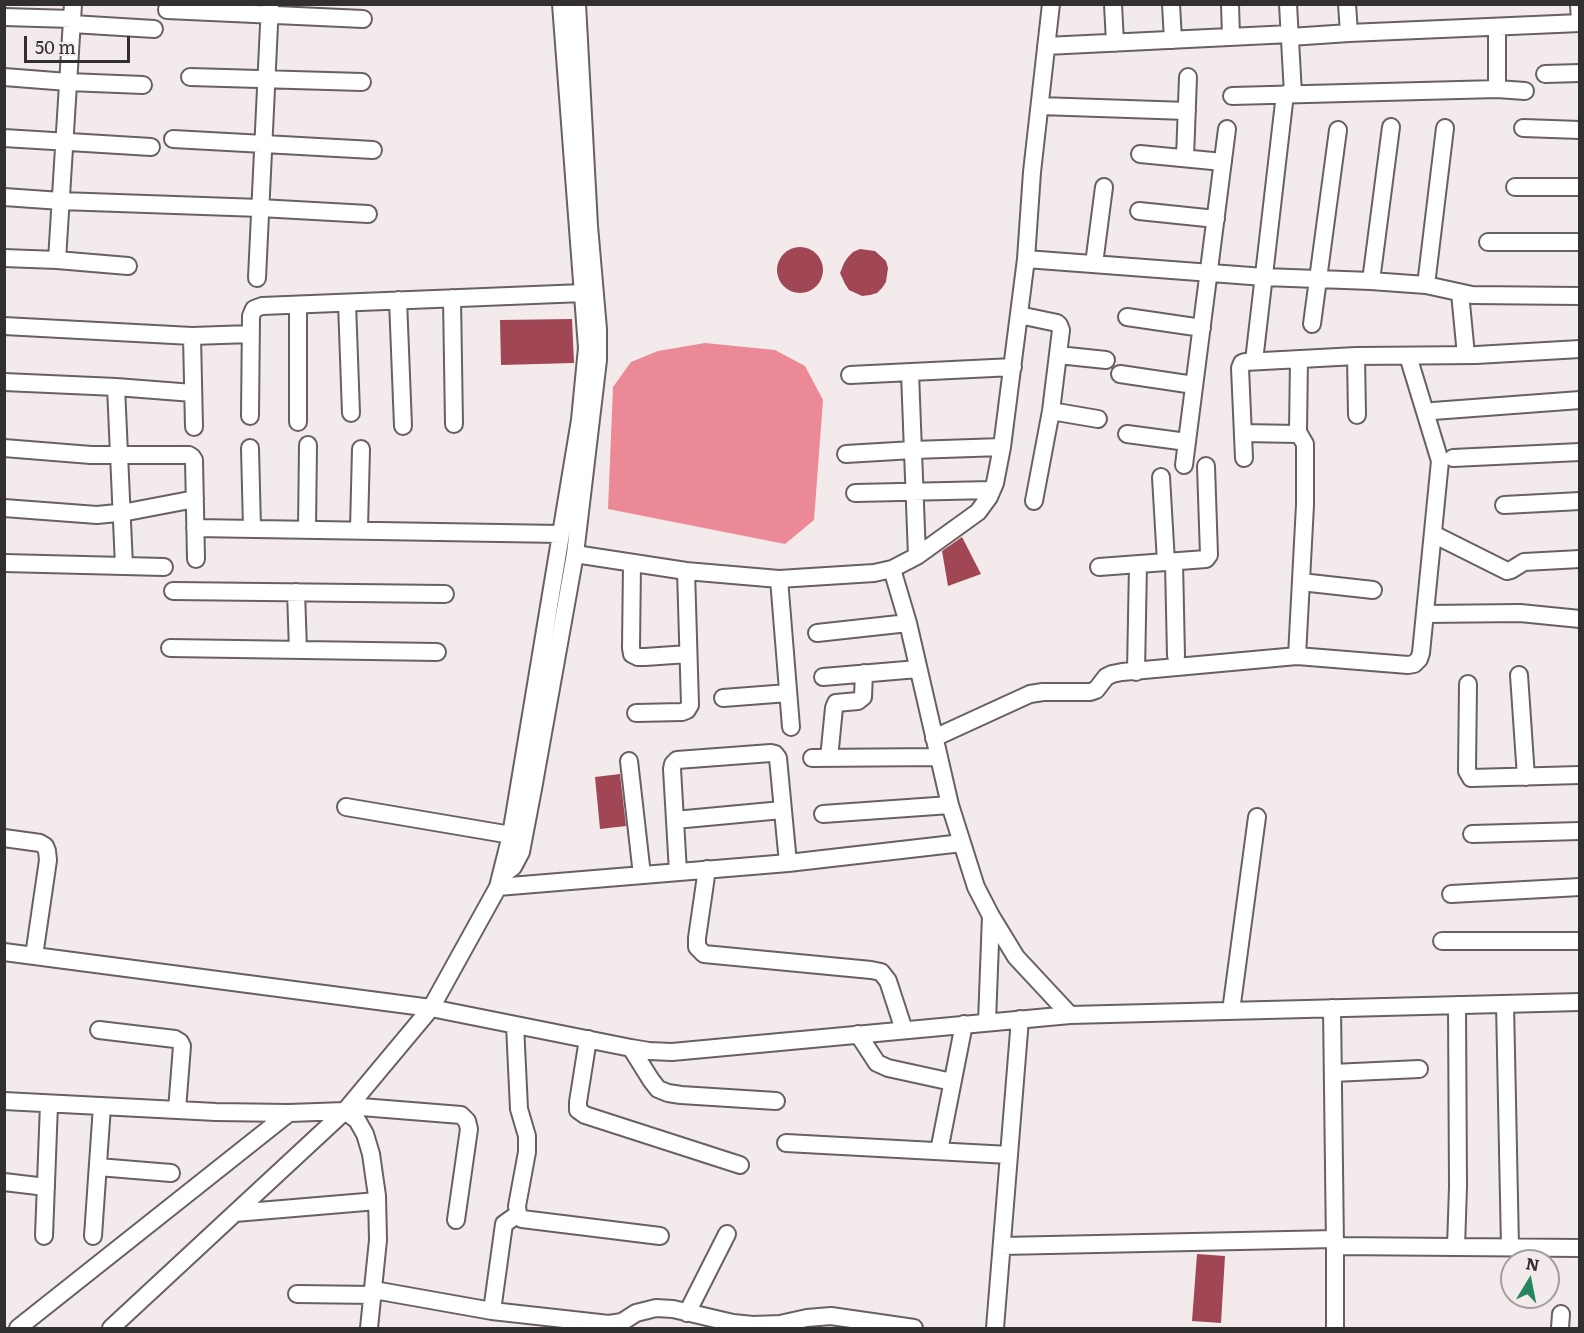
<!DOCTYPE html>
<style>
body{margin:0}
#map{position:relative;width:1584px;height:1333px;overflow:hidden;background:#f3eaeb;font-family:Literata,serif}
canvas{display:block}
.frame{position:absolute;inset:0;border:6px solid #322f2f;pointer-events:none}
.north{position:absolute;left:1500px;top:1249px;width:60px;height:60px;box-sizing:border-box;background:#f3eaeb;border:2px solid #a69fa0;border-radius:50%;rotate:10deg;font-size:16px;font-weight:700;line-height:24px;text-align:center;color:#322f2f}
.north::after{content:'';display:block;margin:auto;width:21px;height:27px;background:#25865f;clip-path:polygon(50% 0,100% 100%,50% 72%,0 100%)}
.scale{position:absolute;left:24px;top:36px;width:106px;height:27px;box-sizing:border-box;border:3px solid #322f2f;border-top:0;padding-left:8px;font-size:18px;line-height:21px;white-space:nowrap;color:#322f2f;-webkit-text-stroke:4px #f3eaeb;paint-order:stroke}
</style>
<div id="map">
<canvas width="1584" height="1333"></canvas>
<div class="frame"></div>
<div class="north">N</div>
<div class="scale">50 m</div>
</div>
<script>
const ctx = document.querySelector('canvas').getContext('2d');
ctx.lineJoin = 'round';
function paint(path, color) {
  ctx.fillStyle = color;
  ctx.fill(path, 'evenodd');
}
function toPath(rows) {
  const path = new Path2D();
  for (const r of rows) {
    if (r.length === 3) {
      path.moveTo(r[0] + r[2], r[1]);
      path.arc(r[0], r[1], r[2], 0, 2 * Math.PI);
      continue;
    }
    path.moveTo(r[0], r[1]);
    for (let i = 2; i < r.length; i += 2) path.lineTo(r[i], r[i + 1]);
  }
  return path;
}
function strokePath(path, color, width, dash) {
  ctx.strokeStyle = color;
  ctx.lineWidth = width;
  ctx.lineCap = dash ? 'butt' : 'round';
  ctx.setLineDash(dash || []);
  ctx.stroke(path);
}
paint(toPath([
 [705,343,775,350,805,366,823,400,814,520,785,544,608,509,613,387,631,362,658,351]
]), '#ec8997');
paint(toPath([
 [800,270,23],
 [860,249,875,251,886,261,888,268,886,282,882,288,877,293,870,295,862,296,849,290,845,284,840,273,844,263,848,257,853,252],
 [572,319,574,363,501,365,500,320],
 [962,537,981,574,948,586,942,551],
 [620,774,626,826,600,829,595,777],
 [1197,1254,1225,1256,1221,1323,1192,1321]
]), '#a04655');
const minor = toPath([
 [1113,4,1115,43],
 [1171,4,1173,40],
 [1230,4,1231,37],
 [1288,4,1293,94],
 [1347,4,1349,33],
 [1579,4,1580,23],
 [167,10,363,19],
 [4,17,72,19],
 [72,24,154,29],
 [1497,27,1497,89],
 [1290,37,1349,33,1580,23],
 [1046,46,1290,34],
 [1545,74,1580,73],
 [4,77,68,82,143,85],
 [190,77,362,82],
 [1232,96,1497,89,1525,91],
 [1040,106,1187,111],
 [1523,128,1580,130],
 [4,138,151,147],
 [173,139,373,150],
 [1140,154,1223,162],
 [1185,158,1188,77],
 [1515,187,1580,187],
 [4,197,61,201,260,208,368,214],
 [1139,211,1216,219],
 [1488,242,1580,242],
 [4,258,57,260,128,266],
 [1026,259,1264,277,1371,281,1426,285,1472,295,1580,296],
 [57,260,73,4],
 [1094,264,1104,187],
 [257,278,270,4],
 [1371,281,1391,127],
 [1426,285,1445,128],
 [1460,293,1466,355],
 [452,298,454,424],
 [398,300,403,426],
 [347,303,351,413],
 [1019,315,1057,323,1059,325,1061,330,1051,411,1034,501],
 [1127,317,1202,328],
 [1312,324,1338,130],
 [4,326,192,336,251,334],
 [192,336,194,427],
 [1058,355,1106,360],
 [1356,356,1357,415],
 [1254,361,1285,94],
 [910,373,917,556],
 [1120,374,1194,385],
 [850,375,1013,367],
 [4,382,116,387,193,393],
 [116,387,124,566],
 [1051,411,1098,419],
 [1433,411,1580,400],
 [250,416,251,316,254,309,262,306,583,293],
 [298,422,298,305],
 [1243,433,1298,434],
 [1127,434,1187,442],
 [4,448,91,455,189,455,192,457,194,460,196,559],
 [250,448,252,528],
 [846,454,913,450,1002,447],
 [1244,458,1240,368,1242,363,1245,362,1356,356,1476,355,1580,349],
 [1453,458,1580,452],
 [1184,465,1227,129],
 [1161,477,1166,562],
 [855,493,992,490],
 [1504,505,1580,501],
 [4,508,97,515,127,512,195,499],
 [195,528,561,534],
 [307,529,308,445],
 [359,529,361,449],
 [1433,534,1507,571,1511,570,1524,562,1580,559],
 [575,554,686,571,779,579,874,573,892,569,917,556,978,512,989,497,995,483,1002,447,1026,259,1032,172,1051,4],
 [1174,562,1176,656],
 [4,563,164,567],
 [632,563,631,648,632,654,638,657,645,657,688,654],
 [1099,567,1206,559,1209,555,1206,466],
 [892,569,908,623,950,805,976,887,991,916,1016,957,1070,1015],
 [779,579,791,727],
 [1301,582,1373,590],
 [173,591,445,594],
 [296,592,298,650],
 [1425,614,1520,613,1580,619],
 [817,633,908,623],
 [170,648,437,652],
 [1297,656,1305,505,1305,444,1298,432,1299,359],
 [1136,672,1138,564],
 [1519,675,1526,777],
 [823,677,918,669],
 [1468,684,1467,771,1471,778,1580,775],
 [723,698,788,693],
 [636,713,682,712,687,710,690,705,686,571],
 [934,738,1030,694,1043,692,1090,692,1096,690,1106,677,1112,674,1122,672,1297,656,1408,665,1414,664,1419,659,1421,653,1440,461,1408,356],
 [812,758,939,757],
 [829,758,834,708,836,703,858,701,863,697,864,673],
 [629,761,642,875],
 [346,807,511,835],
 [823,814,950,805],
 [675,820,782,810],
 [1472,834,1580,831],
 [4,838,40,843,45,846,47,851,48,860,34,956],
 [707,869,697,938,697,947,704,954,871,970,881,972,888,981,904,1030],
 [678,872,672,769,673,764,677,760,771,753,775,754,778,758,788,863],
 [502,875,513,867,521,852,533,789,575,554,598,360,598,329,589,226,577,4],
 [498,887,788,863,962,843],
 [1451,894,1580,887],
 [1442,941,1580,941],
 [4,952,431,1008,631,1048,649,1051,672,1052,1070,1015,1580,1002],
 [1505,1004,1510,1247],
 [1332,1008,1335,1246,1335,1328],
 [1231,1011,1257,817],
 [987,1022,991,916],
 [515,1025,519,1109,527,1136,527,1152,517,1206,518,1214,522,1219,660,1236],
 [99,1030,175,1039,180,1042,182,1046,177,1110],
 [858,1034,877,1063,888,1068,952,1082],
 [588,1039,578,1102,578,1110,585,1115,740,1165],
 [631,1048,651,1080,658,1089,668,1093,681,1095,776,1101],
 [1333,1073,1419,1069],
 [4,1101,216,1112,289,1113,345,1111,357,1120,365,1134,371,1154,377,1196,378,1240,369,1328],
 [349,1106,461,1115,467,1121,469,1129,456,1220],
 [786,1143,1009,1155],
 [939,1151,964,1024],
 [98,1167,171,1173],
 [4,1182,46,1187],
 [235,1213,377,1201],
 [44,1236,49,1104],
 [93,1236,102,1106],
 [1002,1246,1335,1239],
 [1335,1246,1580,1248],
 [1456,1247,1458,1187,1457,1005],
 [374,1290,492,1311,609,1324,622,1322,636,1313,656,1308,673,1309,733,1323,753,1325,780,1324,807,1318,831,1316,914,1328],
 [297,1294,374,1295],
 [492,1311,504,1224,518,1214],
 [687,1313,727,1234],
 [18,1328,289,1113],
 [111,1328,345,1111,431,1008,498,887,511,835,580,420,587,348,561,4],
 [995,1328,1020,1019],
 [1560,1328,1561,1314]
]);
strokePath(minor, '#686061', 20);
strokePath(minor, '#fff', 16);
</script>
